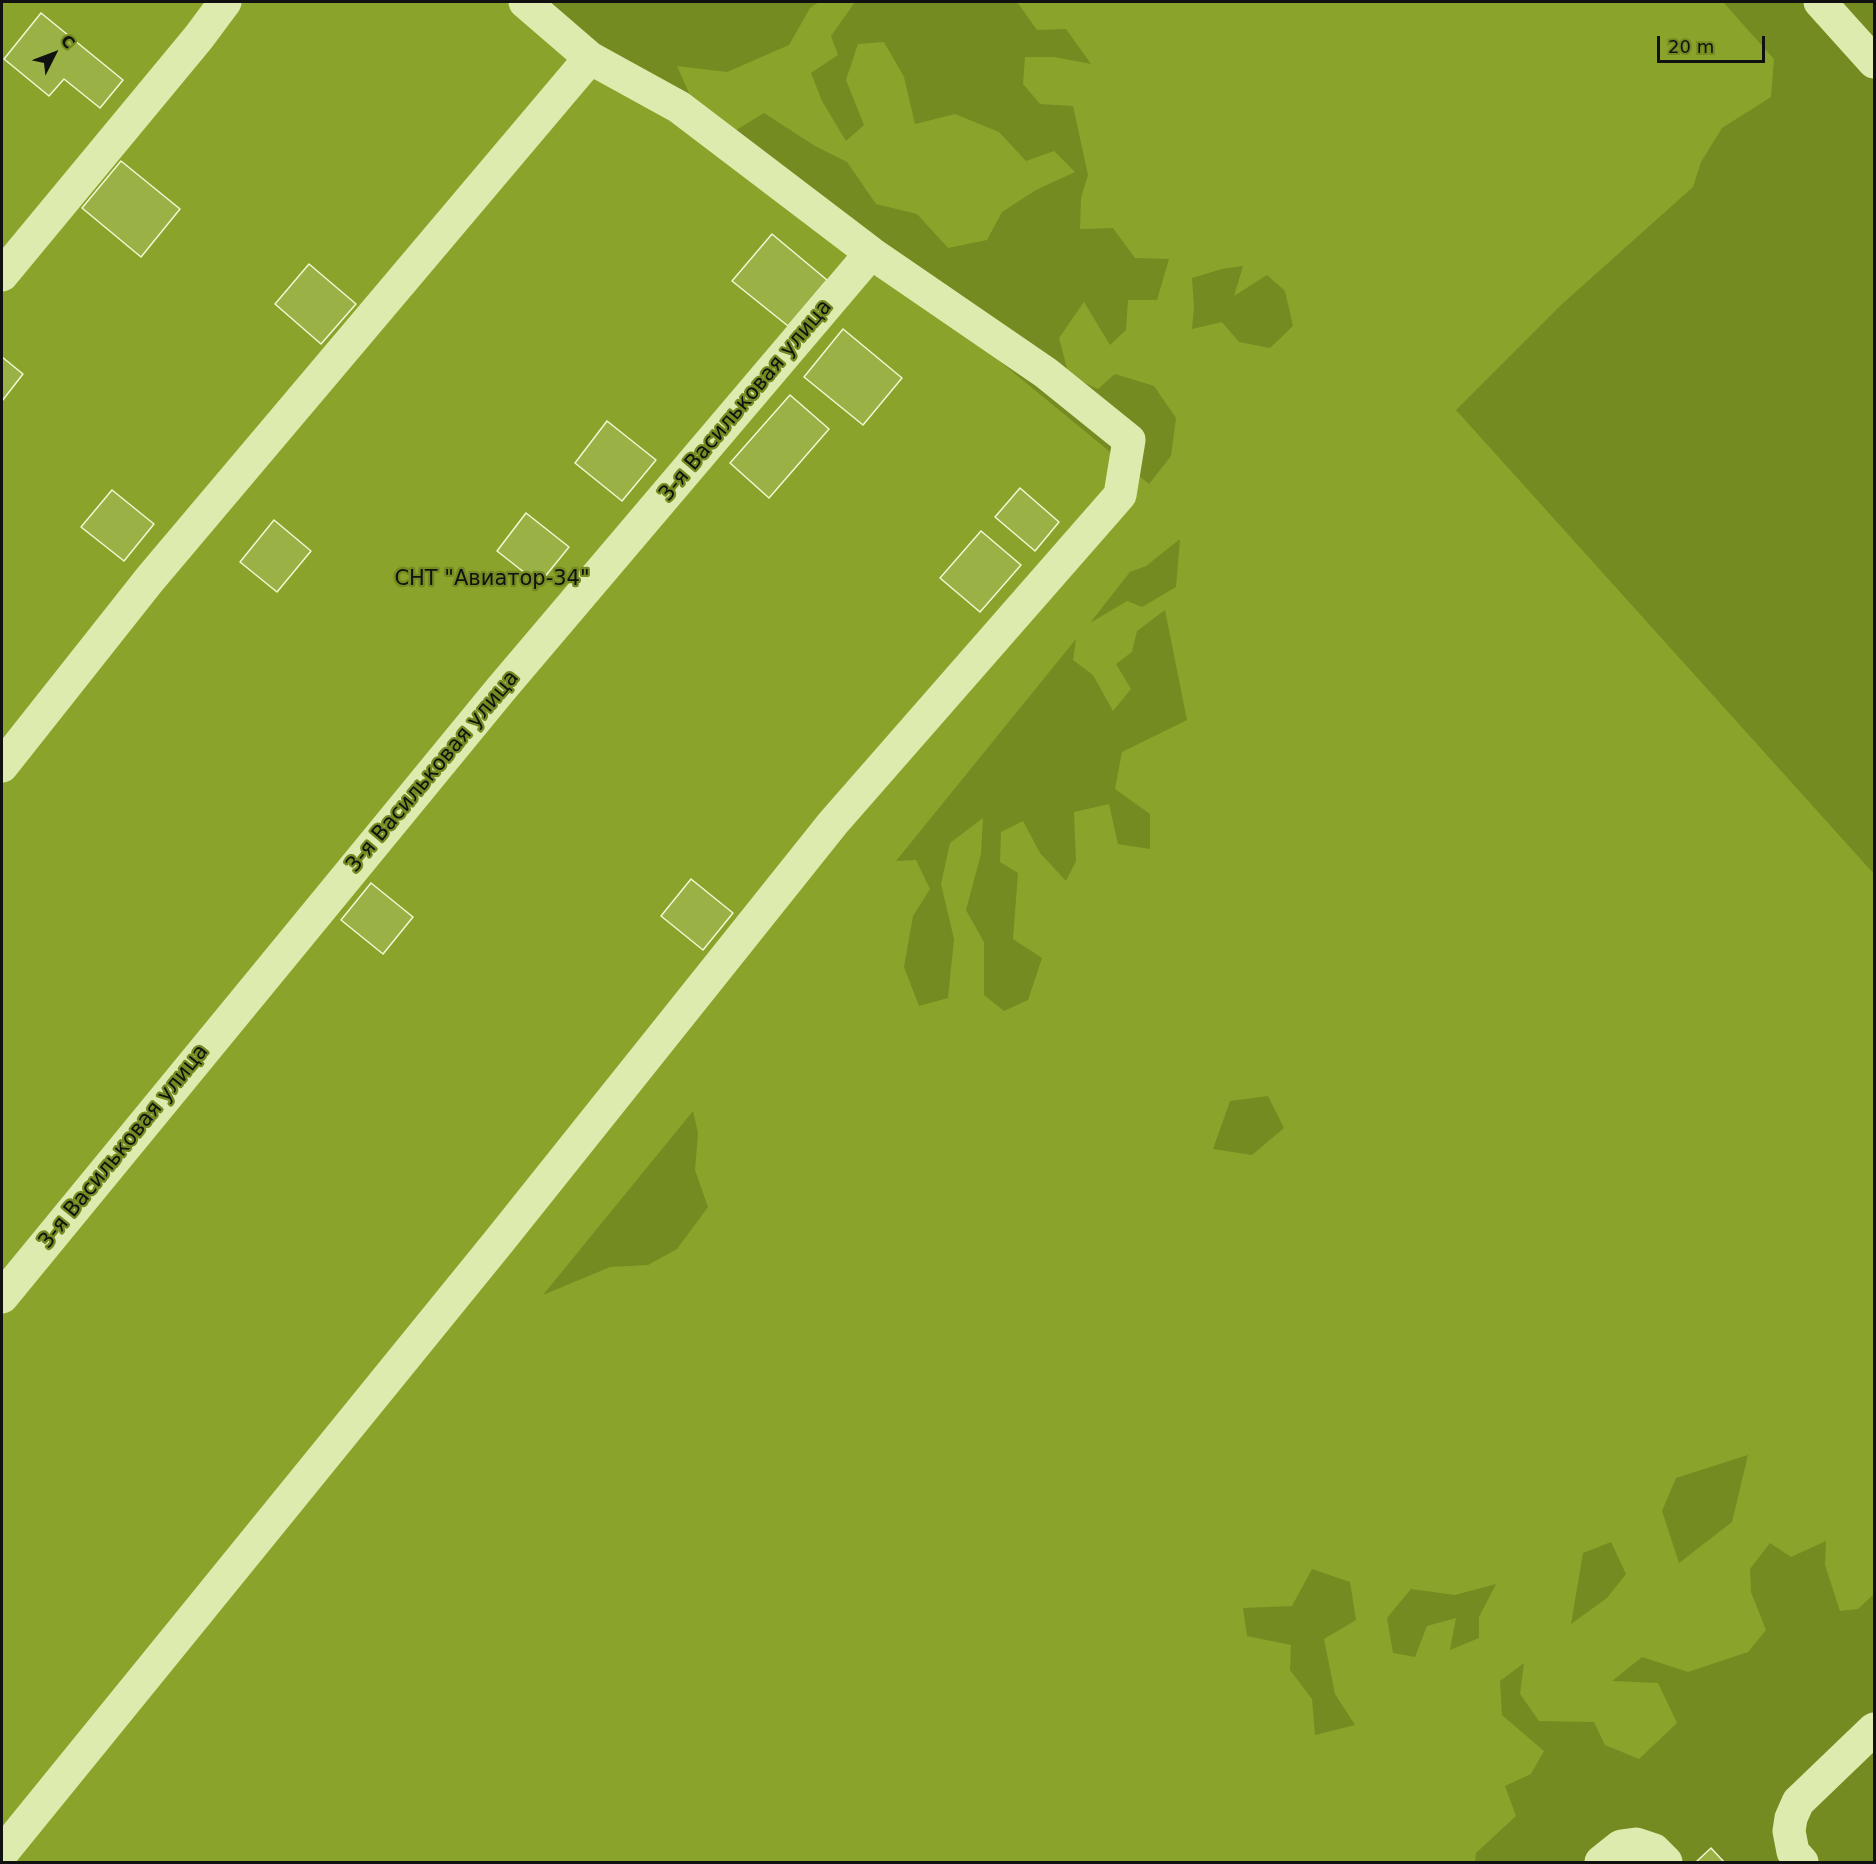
<!DOCTYPE html>
<meta charset="utf-8">
<style>
body{margin:0}
#map{position:relative;width:1876px;height:1864px;overflow:hidden;background:#748b21;font-family:"DejaVu Sans",sans-serif}
canvas{display:block}
.frame{position:absolute;inset:0;border:3px solid #111;pointer-events:none}
.north{position:absolute;left:24px;top:24px;width:60px;height:60px;-webkit-text-stroke:4px #748b21;paint-order:stroke;rotate:48deg;font-size:16px;font-weight:700;line-height:24px;text-align:center;color:#111}
.north::after{content:'';display:block;margin:auto;width:21px;height:27px;background:#111;clip-path:polygon(50% 0,100% 100%,50% 72%,0 100%)}
.scale{position:absolute;left:1657px;top:36px;width:108px;height:27px;box-sizing:border-box;border:3px solid #111;border-top:0;padding-left:8px;font-size:18px;line-height:21px;white-space:nowrap;color:#111;-webkit-text-stroke:4px #748b21;paint-order:stroke}
</style>
<div id="map">
<canvas width="1876" height="1864"></canvas>
<div class="frame"></div>
<div class="north">С</div>
<div class="scale">20 m</div>
</div>
<script>
const ctx = document.querySelector('canvas').getContext('2d');
ctx.lineJoin = 'round';
function paint(path, color) {
  ctx.fillStyle = color;
  ctx.fill(path, 'evenodd');
}
function toPath(rows) {
  const path = new Path2D();
  for (const r of rows) {
    path.moveTo(r[0], r[1]);
    for (let i = 2; i < r.length; i += 2) path.lineTo(r[i], r[i + 1]);
  }
  return path;
}
function strokePath(path, color, width, dash) {
  ctx.strokeStyle = color;
  ctx.lineWidth = width;
  ctx.lineCap = dash ? 'butt' : 'round';
  ctx.setLineDash(dash || []);
  ctx.stroke(path);
}
function drawText(font, color, halo, rows, align = 'center') {
  ctx.font = font + ' "DejaVu Sans",sans-serif';
  ctx.lineWidth = 4.5;
  ctx.setLineDash([]);
  ctx.textBaseline = 'middle';
  ctx.strokeStyle = halo;
  ctx.fillStyle = color;
  for (const [text, x, y, turn = 0] of rows) {
    ctx.save();
    ctx.translate(x, y);
    ctx.rotate((+turn || 0) * Math.PI / 180);
    ctx.textAlign = isNaN(turn) ? turn : align;
    if (halo) ctx.strokeText(text, 0, 0);
    ctx.fillText(text, 0, 0);
    ctx.restore();
  }
}
paint(toPath([
 [2,2,537,2,612,63,658,80,1149,484,1171,456,1176,418,1154,386,1115,374,1098,389,1069,376,1059,338,1084,302,1110,345,1126,330,1128,300,1157,300,1169,259,1135,258,1113,228,1080,229,1081,198,1088,175,1073,106,1040,104,1023,84,1025,57,1054,57,1091,64,1066,29,1037,30,1017,2,1723,2,1774,59,1771,97,1722,128,1701,162,1693,187,1561,305,1456,410,1874,874,1874,1594,1858,1609,1840,1611,1825,1565,1826,1541,1791,1557,1770,1543,1750,1569,1751,1592,1766,1630,1748,1652,1688,1672,1642,1657,1612,1681,1658,1683,1677,1723,1639,1759,1605,1745,1594,1722,1539,1721,1520,1694,1524,1663,1500,1681,1502,1715,1544,1751,1531,1774,1505,1786,1516,1816,1476,1853,1475,1862,2,1862],
 [1243,266,1234,296,1267,275,1285,291,1293,326,1270,348,1239,342,1222,322,1192,329,1194,307,1192,278,1222,269],
 [1180,539,1176,587,1142,607,1127,601,1090,623,1130,572,1146,566],
 [1165,610,1187,720,1122,752,1115,789,1150,814,1150,849,1118,844,1109,804,1074,812,1076,861,1066,881,1040,853,1023,821,1001,832,1000,862,1018,873,1013,939,1042,958,1028,1000,1004,1011,984,995,984,942,966,910,981,854,983,818,950,843,941,884,954,939,948,998,919,1006,904,967,913,916,930,889,916,860,896,861,1076,639,1073,660,1093,675,1113,711,1131,689,1116,664,1132,652,1137,631],
 [1268,1096,1284,1128,1252,1155,1213,1149,1230,1101],
 [693,1111,698,1133,695,1170,708,1207,677,1249,648,1265,610,1267,543,1295],
 [1748,1455,1732,1522,1679,1563,1662,1511,1676,1478],
 [1611,1542,1626,1574,1607,1598,1571,1624,1583,1553],
 [1312,1569,1350,1582,1356,1620,1324,1639,1335,1694,1355,1725,1315,1735,1312,1699,1290,1670,1291,1645,1247,1636,1243,1608,1292,1606],
 [1496,1584,1479,1617,1479,1638,1450,1650,1456,1618,1427,1626,1415,1657,1393,1653,1387,1618,1411,1589,1455,1595],
 [819,2,855,2,831,36,838,55,811,73,822,101,846,141,864,125,846,80,858,44,884,42,904,77,915,124,955,114,999,132,1026,161,1054,151,1075,172,1036,190,1002,212,987,240,948,248,917,214,876,204,847,162,815,146,764,113,733,132,696,109,677,66,727,72,789,45,810,8]
]), '#8aa32b');
const building = toPath([
 [41,13,123,80,100,108,64,79,49,96,4,59,41,13],
 [121,161,180,209,141,257,82,208,121,161],
 [772,234,827,280,788,326,732,281,772,234],
 [309,264,356,304,321,344,275,304,309,264],
 [843,329,902,378,863,425,804,377,843,329],
 [2,357,23,374,2,401,2,357],
 [790,395,829,429,769,498,730,463,790,395],
 [607,421,656,460,622,501,575,463,607,421],
 [1020,488,1059,522,1035,551,995,517,1020,488],
 [112,490,154,524,124,561,81,527,112,490],
 [526,513,569,547,539,584,497,551,526,513],
 [274,520,311,551,277,592,240,562,274,520],
 [981,531,1021,565,980,612,940,578,981,531],
 [691,879,733,913,703,950,661,916,691,879],
 [371,883,413,917,383,954,341,920,371,883],
 [1711,1848,1724,1862,1696,1862,1711,1848]
]);
paint(building, '#9ab146');
strokePath(building, '#f1f8d3', 1.5);
strokePath(toPath([
 [1820,2,1874,62],
 [2,275,199,37,225,2],
 [2,766,150,579,590,58],
 [2,1297,501,689,871,253],
 [2,1853,500,1240,833,823,1120,495,1129,440,1046,373,871,253,679,107,590,58,525,2],
 [1601,1862,1621,1846,1636,1844,1654,1850,1666,1862],
 [1802,1862,1793,1852,1789,1831,1791,1818,1798,1802,1874,1729]
]), '#deebae', 33);
drawText('21px', '#111', '#748b21', [
 ["3-я Васильковая улица",746,401,-50],
 ["3-я Васильковая улица",433,772,-50],
 ["3-я Васильковая улица",124,1147,-51]
]);
drawText('21px', '#111', '#748b21', [
 ["СНТ \"Авиатор-34\"",492,580]
]);
</script>
